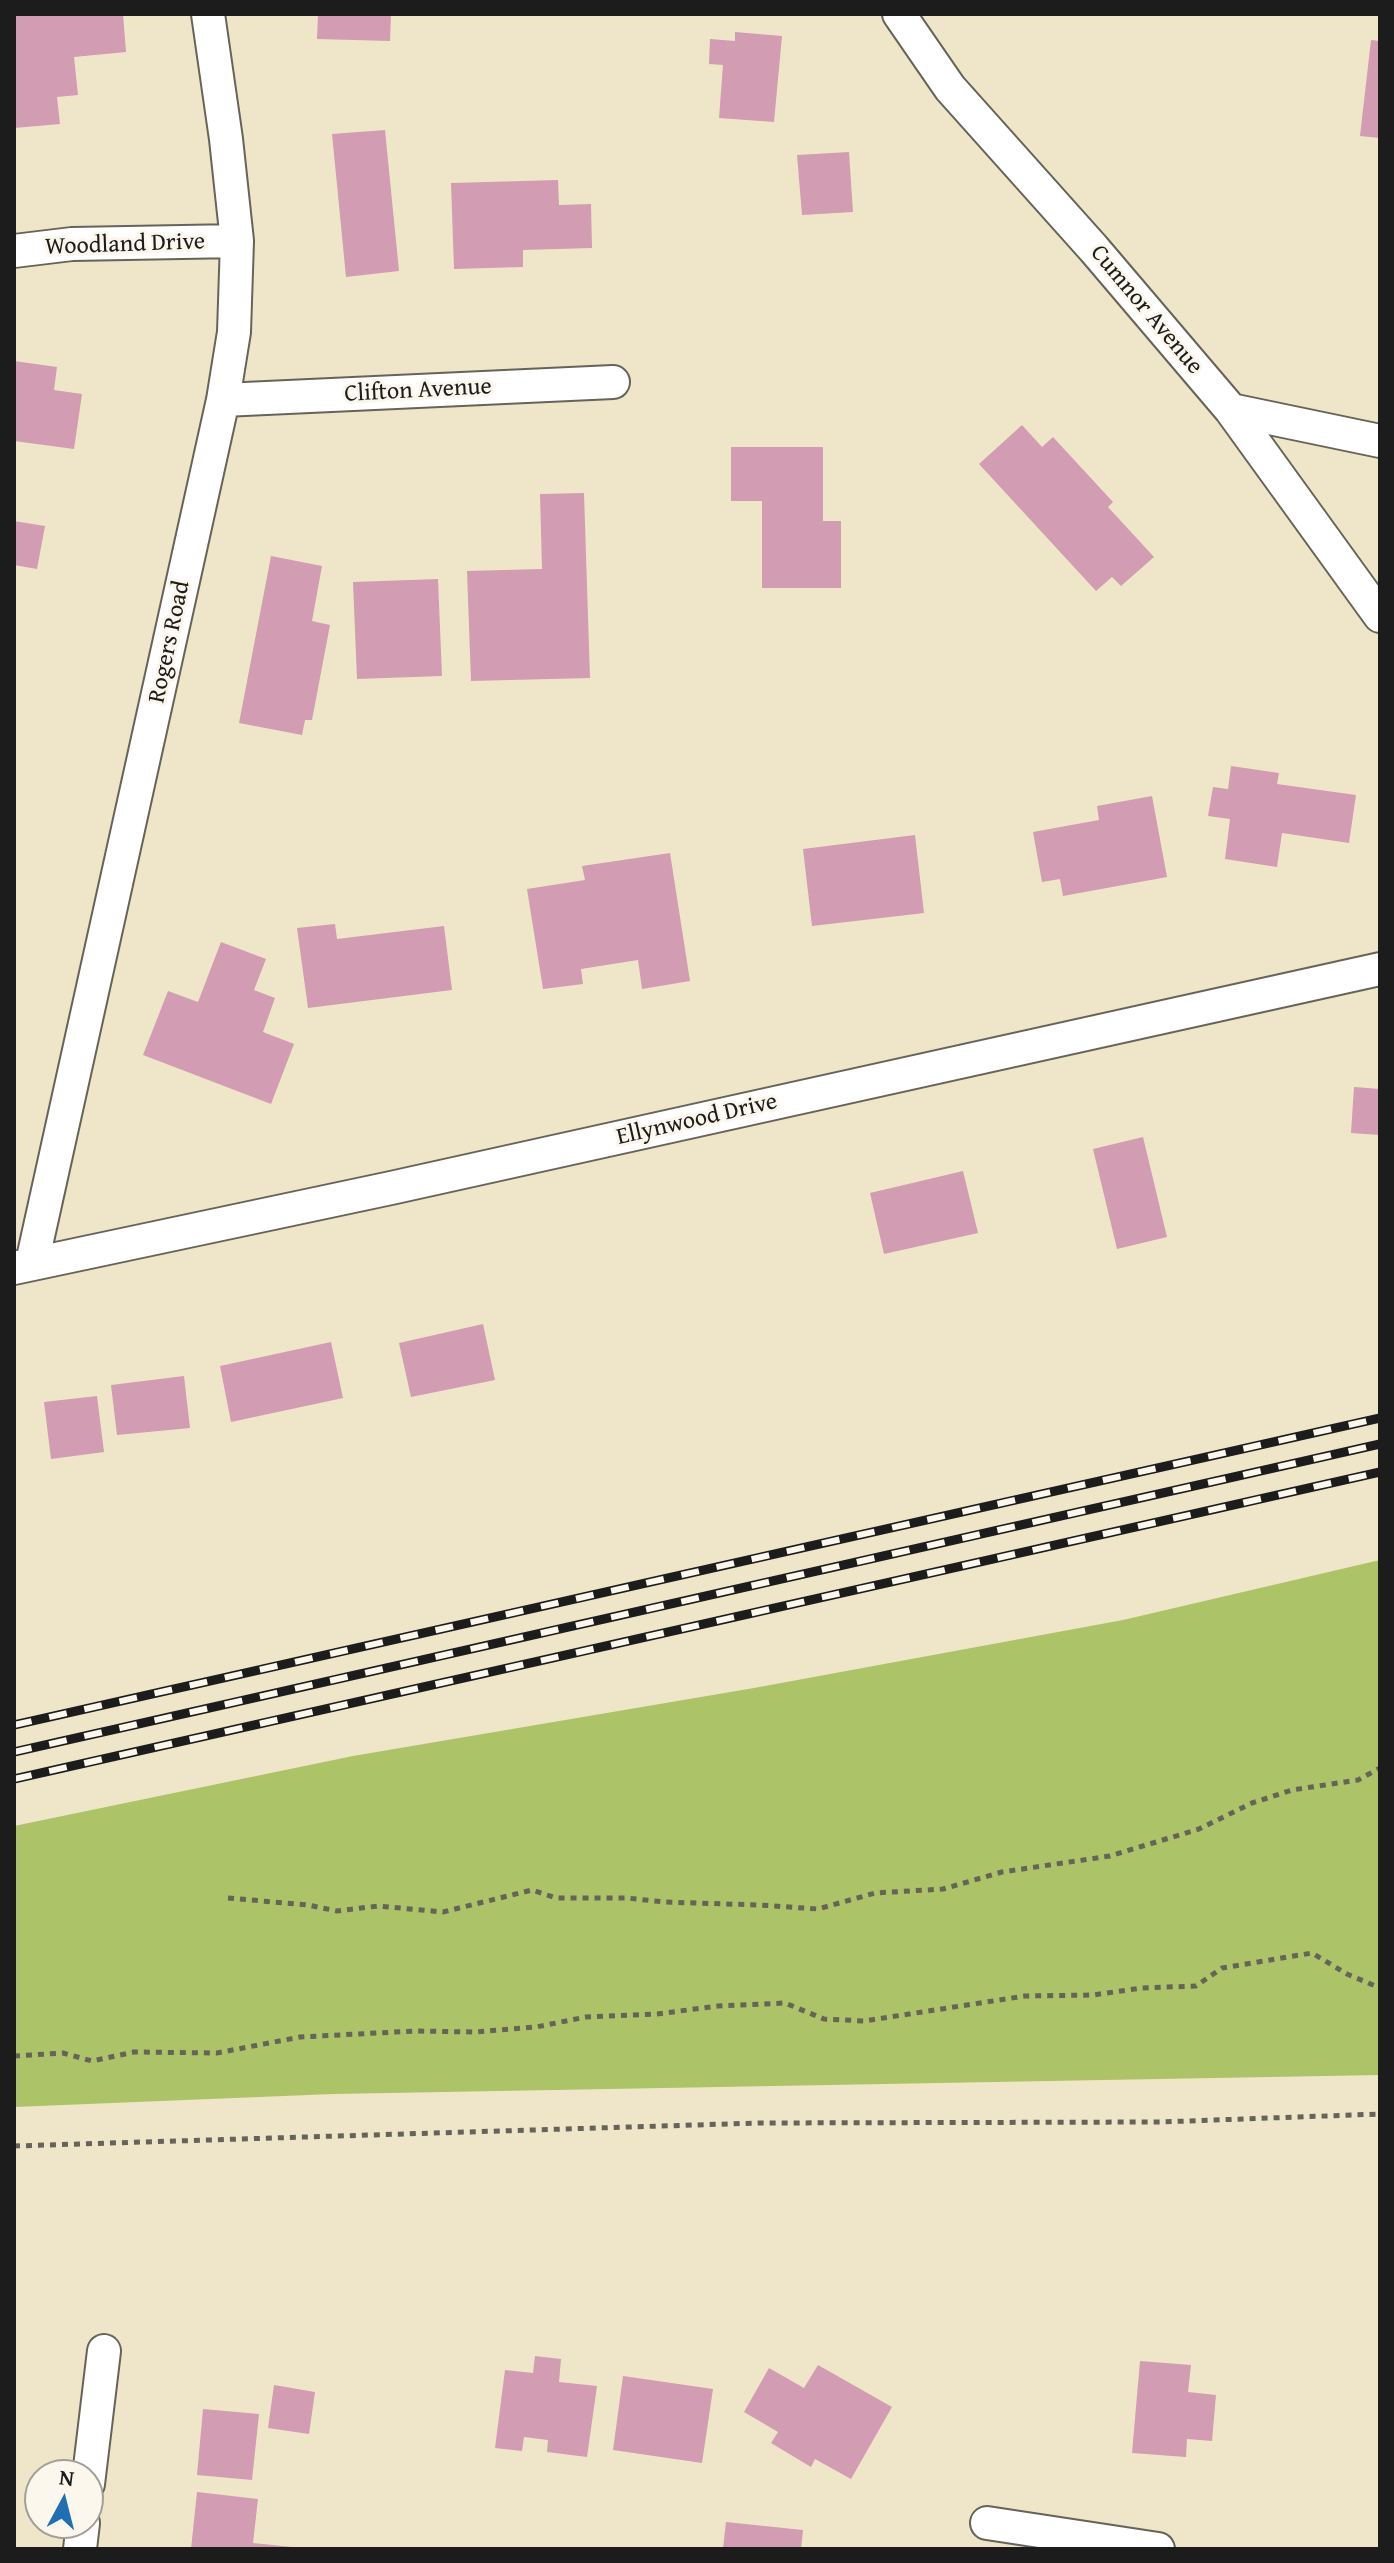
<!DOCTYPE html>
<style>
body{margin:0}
#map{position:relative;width:1394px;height:2563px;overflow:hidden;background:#efe6c9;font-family:"Gentium Book Plus",serif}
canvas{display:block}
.frame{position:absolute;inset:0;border:16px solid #1c1c1c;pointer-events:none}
.north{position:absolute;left:24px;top:2459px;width:80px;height:80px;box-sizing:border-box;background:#fbf7ec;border:2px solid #a29f99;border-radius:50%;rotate:7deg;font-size:22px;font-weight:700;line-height:32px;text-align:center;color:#1c1c1c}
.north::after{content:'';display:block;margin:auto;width:28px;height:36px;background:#1f6fb2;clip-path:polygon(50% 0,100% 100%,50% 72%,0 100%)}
</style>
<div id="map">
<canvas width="1394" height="2563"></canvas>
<div class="frame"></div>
<div class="north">N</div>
</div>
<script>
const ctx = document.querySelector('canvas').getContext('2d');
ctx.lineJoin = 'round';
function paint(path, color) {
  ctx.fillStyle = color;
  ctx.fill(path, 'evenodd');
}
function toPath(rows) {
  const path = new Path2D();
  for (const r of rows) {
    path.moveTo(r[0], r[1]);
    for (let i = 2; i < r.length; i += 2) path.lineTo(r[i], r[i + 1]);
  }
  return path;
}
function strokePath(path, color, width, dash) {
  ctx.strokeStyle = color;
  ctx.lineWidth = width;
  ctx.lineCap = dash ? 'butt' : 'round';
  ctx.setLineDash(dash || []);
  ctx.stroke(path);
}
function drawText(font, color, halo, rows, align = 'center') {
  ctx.font = font + ' "Gentium Book Plus",serif';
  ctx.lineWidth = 6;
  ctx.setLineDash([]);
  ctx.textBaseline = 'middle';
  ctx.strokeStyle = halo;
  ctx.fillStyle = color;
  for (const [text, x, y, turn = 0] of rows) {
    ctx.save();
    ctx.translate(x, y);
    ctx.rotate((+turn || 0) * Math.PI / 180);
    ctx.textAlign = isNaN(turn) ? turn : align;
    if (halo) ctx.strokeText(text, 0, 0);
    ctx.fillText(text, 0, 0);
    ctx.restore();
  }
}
paint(toPath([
 [1380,1560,1380,2075,333,2094,14,2107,14,1826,353,1756,754,1688,1123,1620]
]), '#acc368');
paint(toPath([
 [14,14,123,14,126,52,74,57,78,95,57,97,60,124,14,128],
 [318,14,391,14,390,41,317,39],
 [735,32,782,36,774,122,719,118,723,65,709,64,710,39,735,41],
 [1371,40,1380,41,1380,138,1360,136],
 [385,130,399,271,346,277,332,134],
 [849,152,853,212,802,215,797,155],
 [558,180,559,205,591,204,592,248,523,250,523,267,454,269,451,183],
 [14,361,57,367,54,390,82,394,74,449,14,441],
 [1022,425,1042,447,1053,437,1113,502,1108,507,1154,557,1121,586,1112,577,1096,591,979,464],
 [731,447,823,447,823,521,841,521,841,588,762,588,762,501,731,501],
 [584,493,590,678,471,681,467,571,542,569,540,494],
 [14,521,45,526,37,569,14,565],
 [271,556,322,566,312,621,330,625,312,720,305,720,302,735,239,723],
 [438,579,442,676,357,679,353,582],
 [1231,766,1279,773,1277,784,1356,795,1349,843,1282,833,1277,867,1225,859,1230,819,1208,816,1213,787,1228,789],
 [1152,796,1167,877,1063,896,1060,879,1042,882,1033,832,1099,820,1097,806],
 [915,835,924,913,812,926,803,849],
 [670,853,690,981,642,989,638,960,581,969,583,984,543,989,527,889,585,880,582,866],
 [335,924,337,939,444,926,452,990,308,1008,297,928],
 [221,942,266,959,254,990,275,998,263,1032,294,1044,271,1104,143,1055,168,991,198,1002],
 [1354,1087,1380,1089,1380,1135,1351,1133],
 [1143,1137,1167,1237,1117,1249,1093,1149],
 [963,1171,978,1233,884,1254,870,1193],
 [483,1324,495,1380,411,1397,399,1343],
 [331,1342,343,1398,231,1422,220,1366],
 [184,1376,190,1428,117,1435,111,1385],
 [97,1396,104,1452,51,1459,44,1402],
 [535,2356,561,2359,559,2382,597,2386,587,2457,547,2452,548,2440,524,2437,522,2451,495,2448,505,2370,533,2373],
 [1140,2361,1191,2365,1188,2392,1216,2395,1212,2441,1187,2439,1186,2457,1132,2453],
 [818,2365,892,2407,851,2479,815,2459,811,2467,771,2443,778,2432,744,2412,769,2368,804,2388],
 [623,2376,713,2389,702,2463,613,2450],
 [274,2385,315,2392,309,2434,268,2428],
 [203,2409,259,2414,252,2480,197,2475],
 [197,2492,258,2499,253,2543,292,2547,292,2549,191,2549],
 [726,2522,803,2530,801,2549,723,2548]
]), '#d29cb2');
const street = toPath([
 [899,14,950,88,1094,249,1231,410,1380,616],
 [14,251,72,244,237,241],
 [223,400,613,382],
 [1231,410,1380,441],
 [32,1263,223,400,234,332,237,241,226,139,208,14],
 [14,1268,391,1188,1380,969],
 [88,2484,104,2351],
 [987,2523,1158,2549],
 [80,2549,83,2523]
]);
strokePath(street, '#666359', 36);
strokePath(toPath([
 [228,1898,308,1905,337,1911,378,1906,443,1912,532,1890,556,1898,627,1898,664,1902,760,1905,818,1909,875,1893,943,1889,1002,1872,1110,1856,1199,1829,1252,1803,1292,1790,1358,1780,1380,1768],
 [14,2056,63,2053,92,2061,134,2052,217,2053,300,2037,415,2031,474,2032,536,2027,586,2017,657,2014,718,2006,785,2003,824,2019,864,2021,1025,1996,1093,1995,1142,1988,1196,1986,1222,1968,1312,1953,1347,1974,1380,1988],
 [14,2146,759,2123,1160,2122,1380,2114]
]), '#666359', 5, [6, 6]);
strokePath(street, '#fff', 32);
const rail = toPath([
 [14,1725,1380,1418],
 [14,1752,1380,1444],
 [14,1779,1380,1472]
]);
strokePath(rail, '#1c1c1c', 9);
strokePath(rail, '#fbf7ec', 6, [18]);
drawText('24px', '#1c1c1c', '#fbf7ec', [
 ["Woodland Drive",125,245,-2],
 ["Cumnor Avenue",1146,310,50],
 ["Clifton Avenue",418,391,-3],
 ["Rogers Road",170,642,-78],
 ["Ellynwood Drive",697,1120,-13]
]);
</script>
